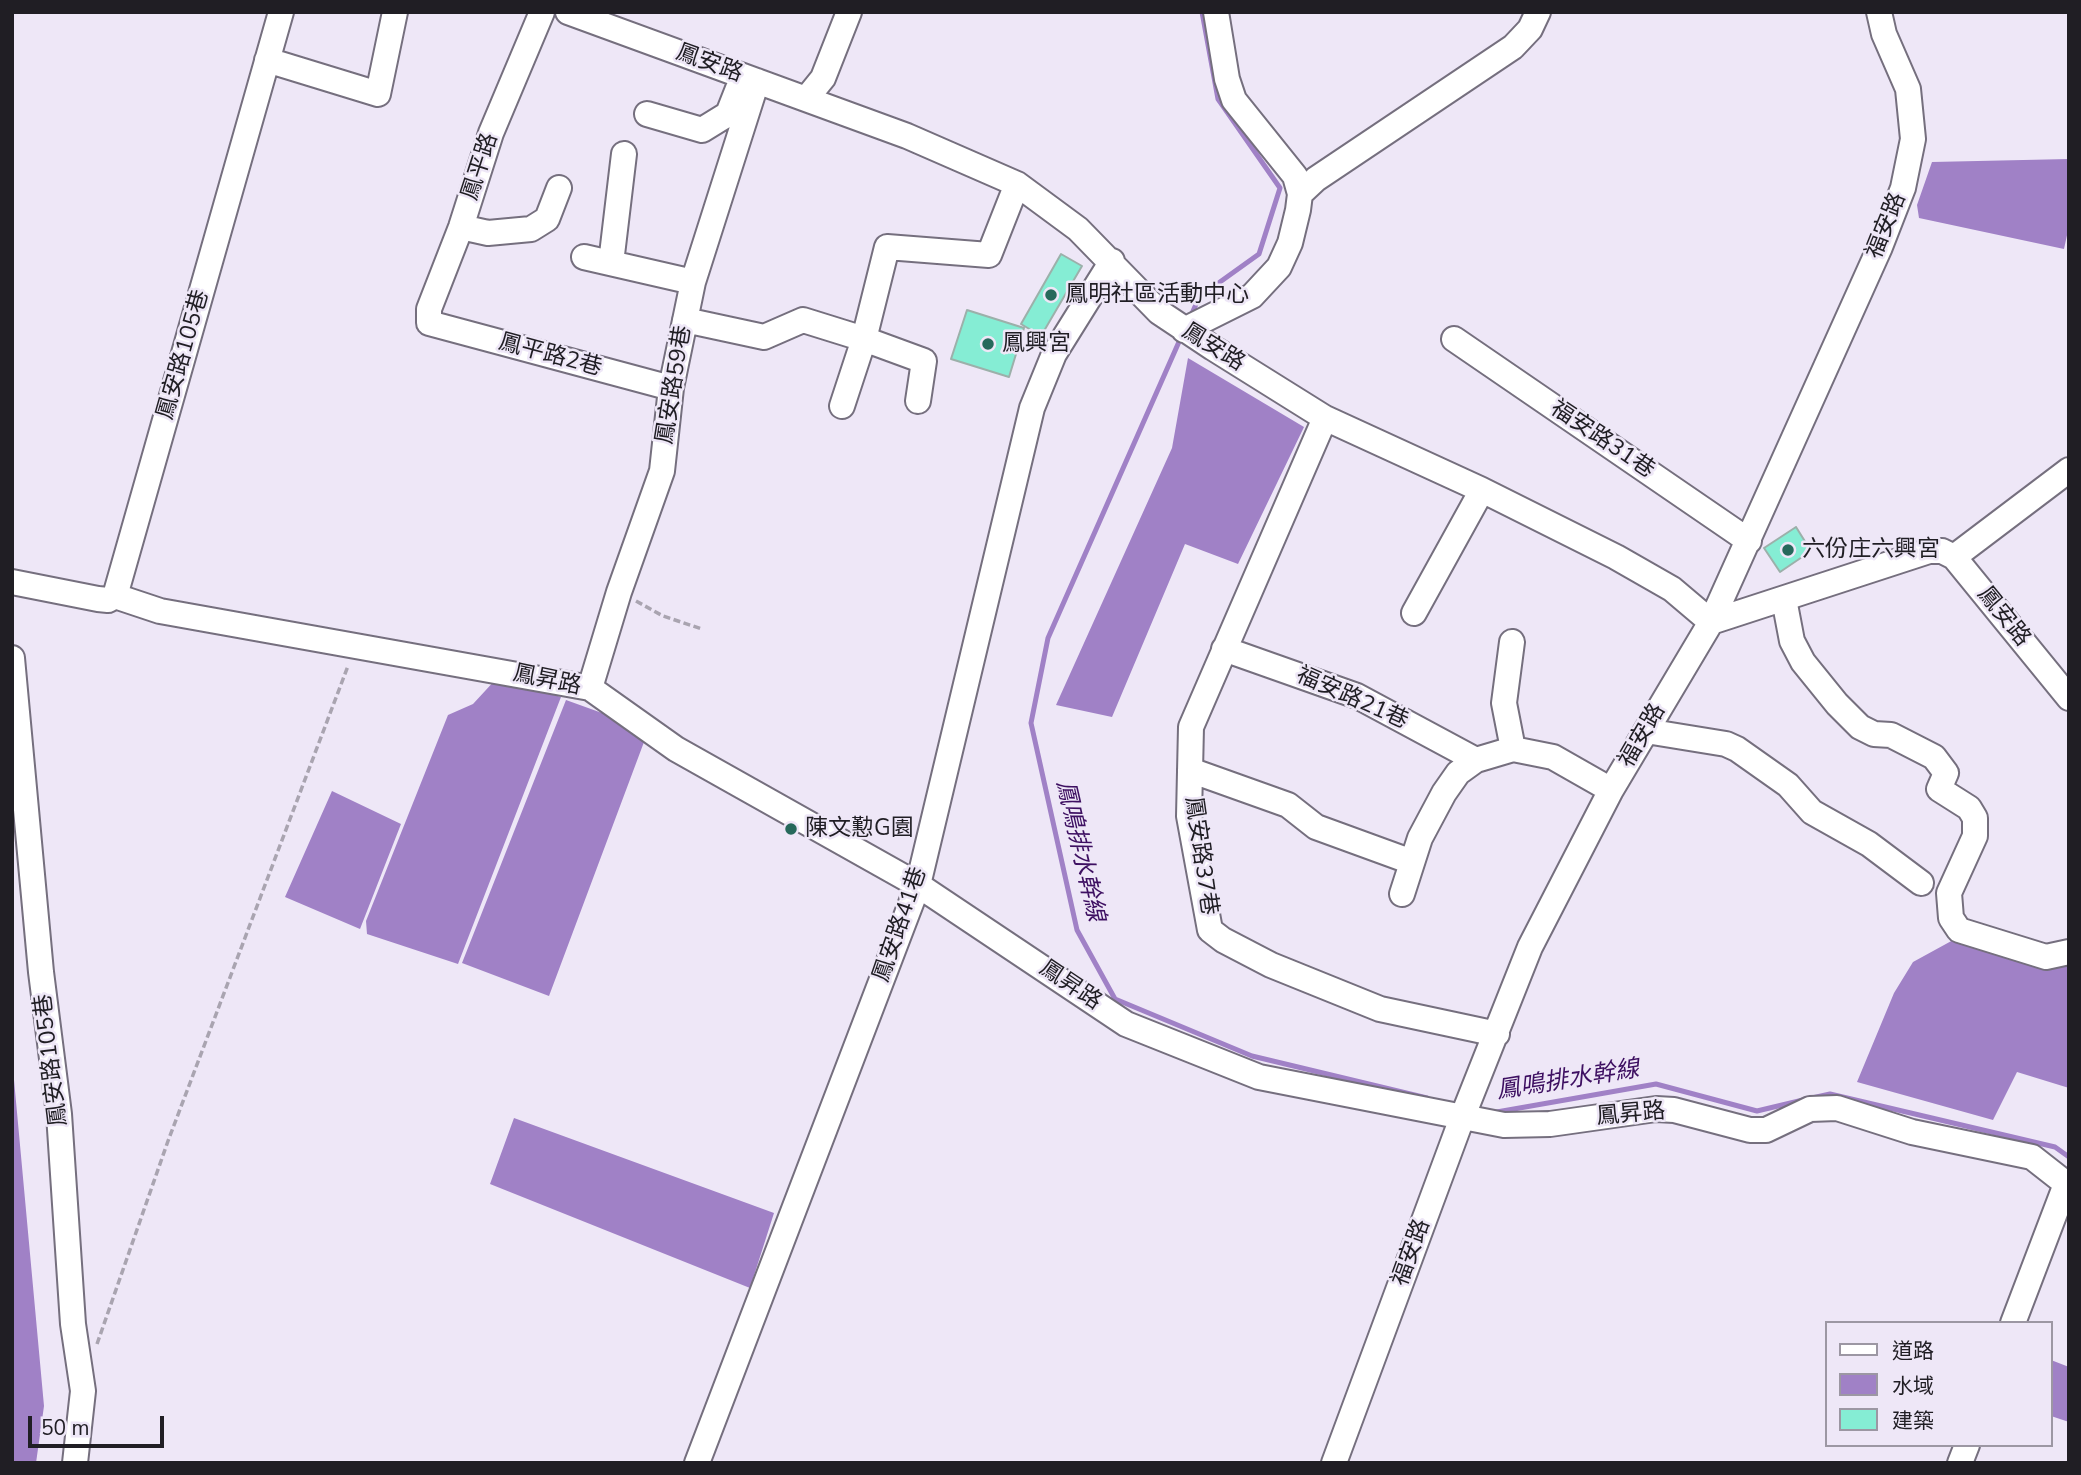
<!DOCTYPE html>
<meta charset="utf-8">
<style>
body{margin:0}
#map{position:relative;width:2081px;height:1475px;overflow:hidden;background:#eee7f7;font-family:"Nunito Sans","Noto Sans TC",sans-serif}
canvas{display:block}
.frame{position:absolute;inset:0;border:14px solid #201e24;pointer-events:none}
.legend{position:absolute;left:1825px;top:1321px;width:228px;height:126px;box-sizing:border-box;background:#eee7f7;border:2px solid #9c97a3;margin:0;padding:9px 12px;list-style:none;font-size:21px;color:#201e24}
.legend li{display:flex;align-items:center;gap:14px;height:35px}
.legend b{width:35px;border:2px solid #9c97a3}
.scale{position:absolute;left:28px;top:1416px;width:136px;height:32px;box-sizing:border-box;border:4px solid #201e24;border-top:0;padding-left:9px;font-size:21px;line-height:24px;white-space:nowrap;color:#201e24;-webkit-text-stroke:5px #eee7f7;paint-order:stroke}
</style>
<div id="map">
<canvas width="2081" height="1475"></canvas>
<div class="frame"></div>
<ul class="legend">
<li><b style="height:9px;background:#fff"></b>道路</li>
<li><b style="height:19px;background:#a081c6"></b>水域</li>
<li><b style="height:19px;background:#85edd4"></b>建築</li>
</ul>
<div class="scale">50 m</div>
</div>
<script>
const ctx = document.querySelector('canvas').getContext('2d');
ctx.lineJoin = 'round';
function paint(path, color) {
  ctx.fillStyle = color;
  ctx.fill(path, 'evenodd');
}
function toPath(rows) {
  const path = new Path2D();
  for (const r of rows) {
    path.moveTo(r[0], r[1]);
    for (let i = 2; i < r.length; i += 2) path.lineTo(r[i], r[i + 1]);
  }
  return path;
}
function strokePath(path, color, width, dash) {
  ctx.strokeStyle = color;
  ctx.lineWidth = width;
  ctx.lineCap = dash ? 'butt' : 'round';
  ctx.setLineDash(dash || []);
  ctx.stroke(path);
}
function drawText(font, color, halo, rows, align = 'center') {
  ctx.font = font + ' "Nunito Sans","Noto Sans TC",sans-serif';
  ctx.lineWidth = 5;
  ctx.setLineDash([]);
  ctx.textBaseline = 'middle';
  ctx.strokeStyle = halo;
  ctx.fillStyle = color;
  for (const [text, x, y, turn = 0] of rows) {
    ctx.save();
    ctx.translate(x, y);
    ctx.rotate((+turn || 0) * Math.PI / 180);
    ctx.textAlign = isNaN(turn) ? turn : align;
    if (halo) ctx.strokeText(text, 0, 0);
    ctx.fillText(text, 0, 0);
    ctx.restore();
  }
}
paint(toPath([
 [2069,159,2069,226,2064,249,1919,218,1917,205,1932,162],
 [1188,358,1304,427,1238,564,1185,544,1112,717,1056,705,1172,448],
 [497,678,561,697,458,964,367,934,366,921,448,715,473,704],
 [566,700,602,713,644,742,549,996,462,963],
 [332,791,401,824,360,929,285,897],
 [1955,939,2069,960,2069,1088,2017,1072,1993,1120,1857,1082,1894,993,1913,962],
 [12,1058,44,1406,36,1463,12,1463],
 [514,1118,774,1213,750,1288,490,1184],
 [2051,1360,2069,1367,2069,1422,2051,1416]
]), '#a081c6');
strokePath(toPath([
 [1191,316,1199,297,1259,254,1280,188,1218,99,1202,12],
 [1182,335,1048,638,1031,723,1077,930,1115,999,1252,1056,1427,1098],
 [1812,1098,1830,1094,2055,1147,2069,1157],
 [1491,1113,1656,1084,1757,1111,1803,1100]
]), '#a081c6', 5);
const building = toPath([
 [1061,254,1082,266,1041,336,1021,324,1061,254],
 [967,310,1024,328,1009,377,951,359,967,310],
 [1796,527,1811,551,1780,572,1764,548,1796,527]
]);
paint(building, '#85edd4');
strokePath(building, '#9cb0aa', 2);
const minor = toPath([
 [542,12,491,133,461,227,429,309,429,323,671,388],
 [568,12,907,136,1017,184,1078,229,1159,312,1213,348,1325,418,1482,490,1616,557,1672,589,1711,622,1929,551,1942,551,1954,557,2069,698],
 [267,60,378,94,395,12],
 [806,99,823,78,849,12],
 [647,114,702,130,728,114,743,76],
 [1300,194,1316,179,1513,47,1530,29,1538,12],
 [461,227,488,233,531,229,547,219,559,188],
 [584,257,693,282],
 [611,263,624,154],
 [685,320,764,337,803,320,864,339,924,361,918,401],
 [1184,330,1252,296,1279,267,1290,243,1298,210,1300,194,1295,176,1234,100,1227,79,1216,12],
 [1454,339,1749,541],
 [842,406,864,339,887,247,989,255,1017,184],
 [1325,418,1191,727,1189,816,1210,930,1223,940,1271,965,1380,1009,1497,1034],
 [1954,557,2069,470],
 [12,582,98,599,108,600,115,596,281,12],
 [115,596,160,611,590,688,676,749,918,885,1126,1024,1259,1077,1504,1125,1550,1124,1656,1109,1674,1110,1750,1130,1766,1130,1810,1109,1837,1108,1912,1132,2032,1157,2069,1186],
 [1784,599,1792,641,1803,662,1837,704,1860,727,1874,734,1891,735,1934,757,1946,773,1939,789,1969,808,1975,818,1975,836,1949,893,1951,918,1959,930,2046,957,2069,952],
 [1414,613,1482,490],
 [1512,642,1504,703,1513,749],
 [1224,649,1357,696,1476,760],
 [12,658,41,972,59,1114,73,1324,83,1391,75,1463],
 [590,688,619,592,662,471,671,388,693,282,757,81],
 [1646,731,1726,744,1737,749,1788,785,1812,812,1869,844,1921,883],
 [1190,770,1288,805,1316,827,1412,862],
 [1402,894,1420,838,1444,793,1458,773,1476,760,1513,749,1553,757,1611,790],
 [2013,1323,2066,1184],
 [697,1463,918,885,1032,408,1054,354,1112,261],
 [1334,1463,1462,1118,1530,947,1611,790,1711,622,1880,247,1903,188,1913,139,1908,89,1884,34,1879,12],
 [1960,1463,1967,1445]
]);
strokePath(minor, '#756f7e', 28);
strokePath(toPath([
 [636,601,663,616,702,629],
 [97,1344,168,1141,348,666]
]), '#a9a4b0', 3.5, [7, 3.5]);
strokePath(minor, '#fff', 24);
for (const [x, y, r, color] of [
 [1051,295,7,"#26695b"],
 [988,344,7,"#26695b"],
 [1788,550,7,"#26695b"],
 [791,829,7,"#26695b"]
]) {
  const dot = new Path2D();
  dot.arc(x, y, r, 0, 2 * Math.PI);
  ctx.fillStyle = color;
  ctx.fill(dot);
  strokePath(dot, '#eee7f7', 2.5);
}
drawText('23px', '#201e24', '#eee7f7', [
 ["鳳安路",709,64,20],
 ["鳳平路",481,167,-72],
 ["福安路",1887,226,-68],
 ["鳳安路",1213,348,32],
 ["鳳安路105巷",184,355,-74],
 ["鳳平路2巷",550,356,15],
 ["鳳安路59巷",675,385,-81],
 ["福安路31巷",1602,440,34],
 ["鳳安路",2003,617,51],
 ["鳳昇路",547,681,12],
 ["福安路21巷",1352,699,24],
 ["福安路",1643,736,-60],
 ["鳳安路37巷",1200,856,82],
 ["鳳安路41巷",901,925,-71],
 ["鳳昇路",1070,986,34],
 ["鳳安路105巷",52,1060,-97],
 ["鳳昇路",1631,1115,-5],
 ["福安路",1412,1253,-70]
]);
drawText('23px', '#201e24', '#eee7f7', [
 ["鳳明社區活動中心",1065,295],
 ["鳳興宮",1002,344],
 ["六份庄六興宮",1802,550],
 ["陳文懃G園",805,829]
], 'left');
drawText('italic 24px', '#3d0f61', '#eee7f7', [
 ["鳳鳴排水幹線",1079,851,77],
 ["鳳鳴排水幹線",1568,1081,-9]
]);
</script>
